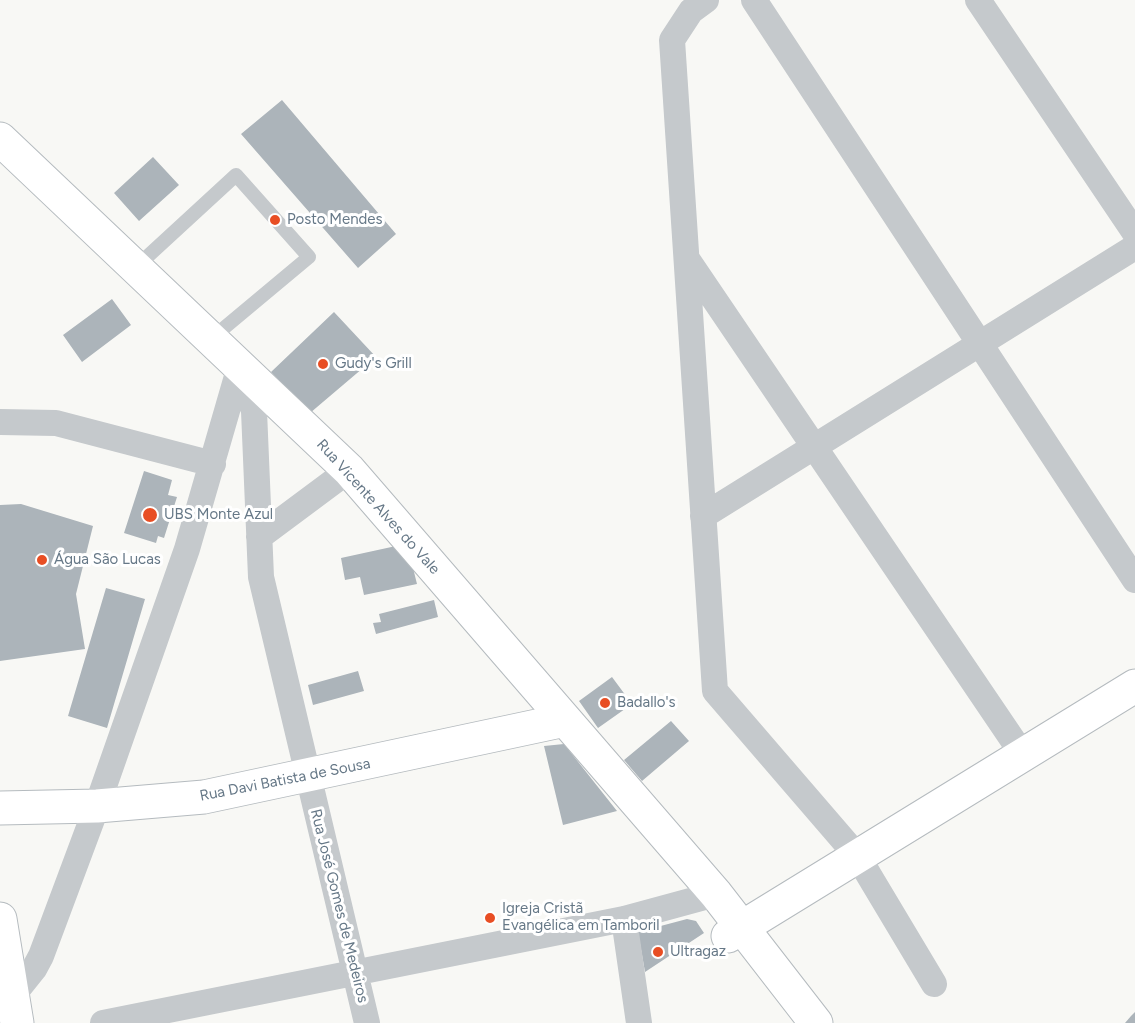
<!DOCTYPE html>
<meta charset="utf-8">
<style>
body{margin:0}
canvas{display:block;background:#f8f8f5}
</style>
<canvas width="1135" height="1023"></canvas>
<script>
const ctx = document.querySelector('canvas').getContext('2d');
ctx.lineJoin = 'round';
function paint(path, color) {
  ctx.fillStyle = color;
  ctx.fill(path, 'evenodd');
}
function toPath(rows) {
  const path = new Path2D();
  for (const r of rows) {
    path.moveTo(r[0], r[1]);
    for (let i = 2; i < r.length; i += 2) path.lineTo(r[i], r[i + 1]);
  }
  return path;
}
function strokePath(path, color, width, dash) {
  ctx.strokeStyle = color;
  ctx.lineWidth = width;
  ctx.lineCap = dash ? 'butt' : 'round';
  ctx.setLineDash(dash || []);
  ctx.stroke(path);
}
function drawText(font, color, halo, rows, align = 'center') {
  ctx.font = font + ' Figtree,sans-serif';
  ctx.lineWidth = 6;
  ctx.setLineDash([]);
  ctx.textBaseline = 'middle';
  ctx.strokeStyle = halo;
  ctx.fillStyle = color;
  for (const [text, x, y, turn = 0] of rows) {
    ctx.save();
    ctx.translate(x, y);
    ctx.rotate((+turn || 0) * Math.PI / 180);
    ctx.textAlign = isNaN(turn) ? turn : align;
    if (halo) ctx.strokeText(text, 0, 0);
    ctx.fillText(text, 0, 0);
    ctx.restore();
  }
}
paint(toPath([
 [282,100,396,234,358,268,241,134],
 [153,157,179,185,139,221,114,193],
 [112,299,131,325,82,362,63,335],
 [334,312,376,357,310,413,271,372],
 [144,471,172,480,168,495,177,497,164,538,158,536,156,543,124,533],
 [21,504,93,526,76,594,85,649,0,661,0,505],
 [396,546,413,568,417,584,364,595,360,577,345,580,341,558],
 [106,588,145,599,107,728,68,716],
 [434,600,438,617,376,634,373,623,381,622,379,614],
 [358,671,364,691,313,705,308,685],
 [612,677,632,704,598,728,579,701],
 [671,721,689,741,642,781,624,760],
 [564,744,617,811,563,825,544,746],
 [687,919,696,921,704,933,645,972,638,932],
 [1135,1012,1135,1023,1125,1023,1131,1016]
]), '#acb4ba');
const secondary = toPath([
 [0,139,349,470,716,894,816,1023],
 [0,808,97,806,204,797,565,720],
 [0,919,17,1023],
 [728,936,1135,686]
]);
strokePath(secondary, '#b5bbbf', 35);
strokePath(toPath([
 [136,267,236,175,309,257,212,338]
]), '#c5c9cc', 14);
strokePath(toPath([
 [706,0,691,11,672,40,715,691,858,857,934,984],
 [754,0,1135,580],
 [978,0,1135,233],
 [687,259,1023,755],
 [241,366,254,411,261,577,367,1023],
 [0,422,56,423,213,464],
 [703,516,1135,247],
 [259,537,349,470],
 [624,919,639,1023],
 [14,994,34,969,41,956,97,806,187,549,240,366],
 [103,1023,624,919,716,894]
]), '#c5c9cc', 26);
strokePath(secondary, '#fff', 33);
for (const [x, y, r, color] of [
 [275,220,6,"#e84e24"],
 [323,364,6,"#e84e24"],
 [150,515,8,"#e84e24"],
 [42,560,6,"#e84e24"],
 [605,703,6,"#e84e24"],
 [490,918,6,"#e84e24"],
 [658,952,6,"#e84e24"]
]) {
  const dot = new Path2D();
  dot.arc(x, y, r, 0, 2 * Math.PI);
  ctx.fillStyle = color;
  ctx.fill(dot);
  strokePath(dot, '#fff', 2);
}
drawText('15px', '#667887', '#fff', [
 ["Posto Mendes",287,220],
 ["Gudy's Grill",335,364],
 ["UBS Monte Azul",164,515],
 ["Água São Lucas",54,560],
 ["Badallo's",617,703],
 ["Igreja Cristã",502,909],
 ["Evangélica em Tamboril",502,926],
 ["Ultragaz",670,952]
], 'left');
drawText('15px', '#667887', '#fff', [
 ["Rua Vicente Alves do Vale",378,507,48],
 ["Rua Davi Batista de Sousa",285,780,-11],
 ["Rua José Gomes de Medeiros",339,906,76]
]);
</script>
